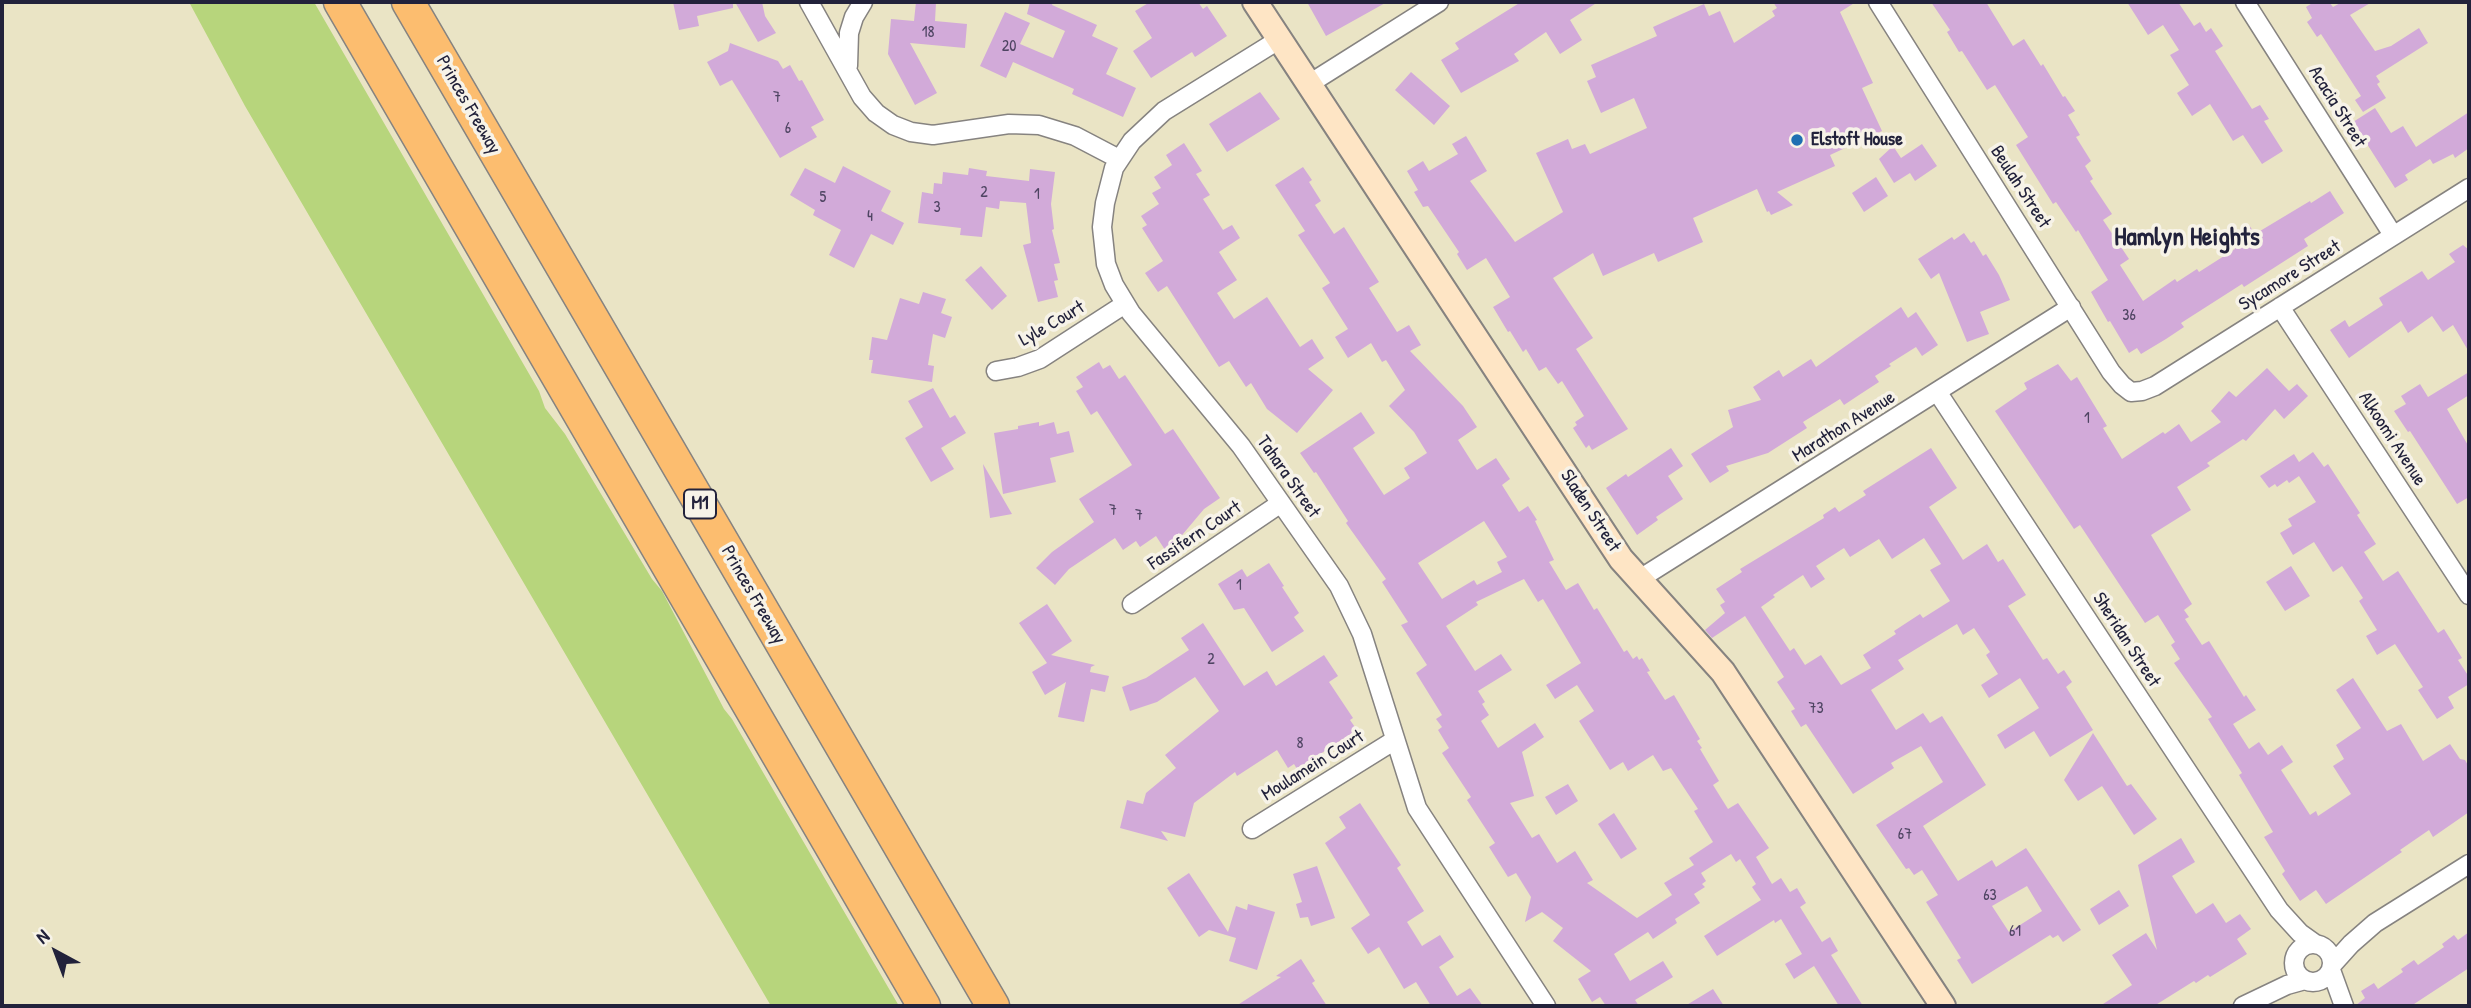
<!DOCTYPE html>
<style>
body{margin:0}
#map{position:relative;width:2471px;height:1008px;overflow:hidden;background:#eae4c5;font-family:"Patrick Hand",sans-serif}
canvas{display:block}
.frame{position:absolute;inset:0;border:4px solid #22223b;pointer-events:none}
.north{position:absolute;left:21px;top:917px;width:70px;height:70px;-webkit-text-stroke:5px #f7f3e8;paint-order:stroke;rotate:319deg;font-size:19px;font-weight:700;line-height:28px;text-align:center;color:#22223b}
.north::after{content:'';display:block;margin:auto;width:24px;height:32px;background:#22223b;clip-path:polygon(50% 0,100% 100%,50% 72%,0 100%)}
</style>
<div id="map">
<canvas width="2471" height="1008"></canvas>
<div class="frame"></div>
<div class="north">N</div>
</div>
<script>
const ctx = document.querySelector('canvas').getContext('2d');
ctx.lineJoin = 'round';
function paint(path, color) {
  ctx.fillStyle = color;
  ctx.fill(path, 'evenodd');
}
function toPath(rows) {
  const path = new Path2D();
  for (const r of rows) {
    if (r.length === 3) {
      path.moveTo(r[0] + r[2], r[1]);
      path.arc(r[0], r[1], r[2], 0, 2 * Math.PI);
      continue;
    }
    path.moveTo(r[0], r[1]);
    for (let i = 2; i < r.length; i += 2) path.lineTo(r[i], r[i + 1]);
  }
  return path;
}
function strokePath(path, color, width, dash) {
  ctx.strokeStyle = color;
  ctx.lineWidth = width;
  ctx.lineCap = dash ? 'butt' : 'round';
  ctx.setLineDash(dash || []);
  ctx.stroke(path);
}
function drawText(font, color, halo, rows, align = 'center') {
  ctx.font = font + ' "Patrick Hand",sans-serif';
  ctx.lineWidth = 7;
  ctx.setLineDash([]);
  ctx.textBaseline = 'middle';
  ctx.strokeStyle = halo;
  ctx.fillStyle = color;
  for (const [text, x, y, turn = 0] of rows) {
    ctx.save();
    ctx.translate(x, y);
    ctx.rotate((+turn || 0) * Math.PI / 180);
    ctx.textAlign = isNaN(turn) ? turn : align;
    if (halo) ctx.strokeText(text, 0, 0);
    ctx.fillText(text, 0, 0);
    ctx.restore();
  }
}
paint(toPath([
 [189,2,314,2,539,391,545,408,565,434,652,579,662,591,724,709,732,719,899,1006,771,1006,245,106]
]), '#b7d57c');
paint(toPath([
 [673,2,733,2,733,8,697,16,699,26,679,30],
 [735,2,762,2,765,16,776,33,758,42],
 [916,2,936,3,935,21,967,24,965,48,910,43,937,93,915,105,888,54,891,19,914,21],
 [1030,2,1053,2,1052,5,1097,25,1092,36,1118,48,1106,74,1136,88,1123,117,1072,94,1074,89,1013,62,1006,78,980,66,1005,12,1030,23,1020,44,1053,58,1065,31,1027,14],
 [1150,2,1198,2,1203,9,1207,6,1227,36,1195,57,1192,52,1151,78,1133,51,1152,38,1135,11],
 [1307,2,1387,2,1326,36],
 [1521,2,1598,2,1570,20,1582,40,1560,54,1546,32,1514,54,1519,61,1461,93,1441,60,1459,49,1455,43],
 [1773,2,1856,2,1840,12,1873,83,1862,88,1882,131,1830,155,1835,166,1777,192,1793,205,1771,215,1769,211,1767,212,1757,189,1693,218,1703,242,1658,262,1654,253,1603,276,1593,253,1553,278,1593,338,1576,349,1628,429,1592,450,1589,445,1586,448,1573,428,1577,425,1575,422,1584,416,1562,381,1558,384,1546,367,1539,371,1526,349,1523,352,1510,331,1508,332,1493,307,1510,297,1486,258,1467,270,1457,254,1459,252,1428,206,1423,207,1414,192,1418,190,1407,171,1423,161,1429,171,1458,154,1452,144,1466,136,1487,171,1470,181,1515,242,1563,212,1536,153,1568,139,1572,149,1585,144,1590,154,1647,128,1634,98,1601,113,1587,81,1596,77,1591,65,1657,36,1653,27,1704,4,1709,16,1720,11,1734,43,1775,16,1772,11,1777,8],
 [1931,2,1986,2,2013,46,2024,39,2041,66,2043,64,2063,97,2065,96,2075,111,2068,115,2080,135,2076,137,2091,161,2085,166,2093,179,2090,181,2112,214,2103,220,2129,259,2120,265,2143,301,2175,279,2177,282,2197,269,2199,272,2235,249,2229,239,2249,225,2255,234,2310,201,2311,203,2330,191,2344,213,2304,239,2308,246,2244,287,2242,284,2181,323,2184,327,2166,339,2141,354,2137,348,2129,353,2110,321,2108,322,2091,292,2108,280,2078,230,2076,232,2056,202,2053,204,2016,145,2028,137,1995,85,1987,90,1962,51,1959,52,1947,32,1950,30],
 [2127,2,2178,2,2194,26,2200,22,2206,32,2211,28,2223,46,2215,51,2252,109,2260,105,2269,119,2264,121,2283,151,2262,164,2243,135,2233,141,2210,104,2192,116,2177,93,2189,85,2170,55,2179,50,2163,25,2148,35],
 [2314,2,2329,2,2333,7,2342,2,2372,2,2350,15,2375,51,2391,46,2419,28,2428,43,2376,76,2380,82,2377,84,2386,98,2363,112,2355,100,2361,96,2321,34,2317,37,2307,22,2312,18,2306,7],
 [730,43,778,61,783,69,790,65,799,81,802,80,824,120,811,127,817,137,780,158,732,80,720,86,707,62,728,51],
 [1411,72,1450,106,1434,125,1395,90],
 [1260,92,1280,119,1227,152,1209,124],
 [2375,108,2391,133,2403,126,2416,147,2469,112,2469,148,2455,158,2453,154,2433,164,2430,159,2405,175,2408,180,2395,188,2353,122],
 [1184,143,1202,171,1196,174,1210,195,1203,199,1223,230,1232,225,1240,238,1219,252,1237,280,1217,293,1234,319,1267,297,1300,347,1312,339,1324,358,1308,369,1333,390,1297,433,1267,409,1251,383,1246,387,1229,361,1219,367,1167,286,1158,292,1145,273,1163,261,1142,228,1147,225,1141,216,1159,204,1152,193,1161,188,1154,177,1172,165,1166,155],
 [1922,144,1937,166,1915,181,1910,173,1894,183,1879,159,1893,146,1901,158],
 [843,166,891,191,881,211,904,223,893,245,871,234,854,268,829,255,841,230,813,215,815,210,790,195,805,168,835,183],
 [1303,167,1312,180,1309,182,1321,201,1315,205,1334,234,1344,227,1379,282,1369,288,1397,332,1409,325,1421,345,1410,351,1463,406,1477,427,1458,440,1477,470,1496,458,1510,479,1502,485,1519,512,1528,506,1537,520,1535,521,1554,560,1549,562,1566,590,1578,583,1594,610,1597,608,1624,652,1627,650,1633,659,1637,656,1639,660,1642,658,1650,671,1647,672,1665,700,1674,695,1700,739,1697,741,1702,748,1700,749,1719,781,1713,785,1728,809,1738,803,1769,848,1756,857,1772,884,1781,878,1790,892,1797,888,1806,903,1800,907,1822,942,1830,937,1838,951,1831,955,1863,1006,1839,1006,1814,966,1794,979,1785,964,1802,954,1781,919,1775,923,1774,920,1717,956,1704,936,1761,900,1752,887,1756,884,1740,859,1736,862,1731,854,1701,873,1706,881,1702,884,1705,887,1694,894,1700,903,1675,919,1677,923,1653,939,1648,932,1614,954,1630,981,1663,961,1673,977,1635,1000,1639,1006,1606,1006,1600,997,1592,1002,1578,979,1591,971,1553,941,1563,928,1542,912,1525,922,1531,897,1516,873,1508,877,1489,847,1495,843,1467,800,1471,797,1442,753,1449,748,1438,730,1442,727,1436,719,1442,715,1416,673,1427,665,1401,625,1408,622,1382,582,1386,579,1346,523,1348,521,1316,472,1314,473,1300,453,1361,412,1375,433,1353,448,1384,495,1410,478,1404,468,1427,453,1414,432,1389,406,1405,390,1386,360,1382,362,1371,343,1348,358,1335,337,1348,329,1322,288,1330,283,1298,235,1305,231,1275,185],
 [1484,521,1507,557,1497,562,1502,572,1477,585,1474,580,1442,599,1418,563],
 [1524,579,1538,602,1543,599,1581,663,1546,685,1555,699,1577,685,1594,711,1579,721,1610,770,1623,762,1628,771,1653,755,1663,771,1671,768,1698,809,1694,811,1713,842,1689,858,1694,865,1664,883,1672,895,1637,918,1587,883,1593,880,1575,851,1557,863,1539,834,1532,838,1510,803,1534,796,1522,752,1544,737,1535,723,1498,748,1481,721,1489,715,1482,704,1485,702,1478,691,1512,670,1501,654,1475,671,1446,626,1478,605,1476,602],
 [969,168,987,171,986,176,1029,181,1030,169,1055,172,1051,204,1054,229,1052,230,1060,263,1054,264,1058,280,1054,281,1058,297,1038,302,1023,245,1031,243,1026,203,1000,201,999,209,986,207,982,237,960,235,961,228,918,223,922,192,933,194,934,183,942,184,943,172,968,175],
 [1876,177,1888,196,1864,212,1852,193],
 [1964,233,1971,243,1974,241,1983,256,1986,254,1999,275,2010,300,1980,312,1989,334,1967,342,1939,273,1931,279,1918,259,1952,237,1954,240],
 [2463,245,2469,250,2469,352,2453,325,2443,332,2432,316,2408,333,2401,321,2349,358,2330,330,2345,320,2349,327,2383,305,2379,298,2422,271,2428,280,2455,262,2449,254],
 [981,266,1007,296,992,310,965,280],
 [923,292,946,299,941,313,952,317,945,338,933,334,928,365,934,366,932,382,871,373,873,360,869,360,872,337,887,340,900,298,919,304],
 [1901,307,1908,318,1916,312,1938,345,1922,356,1916,347,1889,364,1891,366,1875,376,1879,382,1859,395,1844,405,1840,399,1803,422,1807,428,1768,453,1726,466,1729,471,1710,483,1691,454,1733,427,1728,410,1761,400,1753,387,1779,370,1783,377,1811,359,1816,367],
 [1099,362,1103,369,1110,365,1119,379,1125,375,1165,434,1173,429,1220,498,1204,509,1167,553,1156,536,1140,547,1136,541,1123,550,1115,538,1069,569,1055,585,1036,568,1052,552,1094,522,1079,499,1132,465,1097,411,1091,415,1076,391,1083,387,1076,377],
 [2058,364,2071,381,2077,377,2107,426,2103,428,2122,459,2163,432,2165,434,2179,424,2191,442,2221,422,2211,411,2229,391,2236,397,2267,368,2289,391,2297,384,2308,396,2284,419,2275,409,2246,441,2243,439,2207,463,2210,466,2177,487,2191,510,2151,535,2192,604,2184,610,2189,617,2185,619,2202,645,2209,641,2244,697,2246,695,2256,710,2233,724,2249,749,2259,742,2268,755,2282,745,2293,762,2281,770,2310,815,2316,811,2318,816,2351,794,2333,766,2344,759,2336,745,2361,728,2336,690,2353,678,2387,731,2401,724,2423,761,2450,744,2460,759,2465,760,2469,767,2469,812,2433,837,2429,830,2400,850,2402,852,2326,904,2316,890,2300,901,2282,874,2285,871,2264,837,2273,832,2239,775,2242,773,2208,719,2212,717,2174,663,2180,659,2171,645,2175,642,2158,615,2145,623,2080,525,2074,529,1995,411,2027,389,2024,383],
 [2469,372,2469,395,2447,409,2469,447,2469,497,2457,504,2410,431,2408,432,2394,411,2406,404,2401,396,2420,384,2428,397],
 [933,388,950,418,955,415,966,433,941,448,954,469,931,482,905,438,923,427,908,401],
 [1039,422,1039,426,1054,422,1057,434,1069,431,1074,452,1050,458,1056,482,1003,494,994,433,1018,429,1018,426],
 [1671,448,1683,466,1668,476,1683,499,1656,517,1658,520,1637,535,1606,488,1626,474,1628,477],
 [1931,448,1957,488,1929,507,1963,560,1987,544,1998,562,2003,559,2026,595,2008,606,2043,660,2047,658,2058,674,2064,670,2072,682,2066,687,2093,730,2050,757,2034,731,2005,749,1997,735,2039,708,2020,678,1989,698,1981,685,1998,674,1986,655,1990,652,1974,628,1963,635,1957,624,1898,660,1904,669,1871,690,1896,730,1923,713,1930,723,1942,716,1986,785,1923,826,1958,881,1992,860,1996,867,2026,848,2081,930,2063,942,2058,935,2053,938,2050,935,1972,984,1957,960,1961,958,1926,902,1938,895,1922,870,1914,875,1909,868,1906,869,1876,825,1943,782,1921,746,1891,763,1894,768,1853,794,1806,724,1801,727,1791,711,1795,709,1777,682,1784,677,1745,616,1712,638,1705,630,1725,613,1720,605,1725,602,1716,589,1742,572,1740,569,1824,518,1823,515,1835,507,1839,512,1866,495,1863,491],
 [1924,538,1941,564,1930,570,1950,601,1923,618,1920,614,1894,631,1896,634,1863,655,1871,668,1841,685,1821,655,1805,665,1794,648,1790,651,1761,607,1775,597,1773,595,1803,575,1811,588,1825,579,1816,566,1844,548,1850,557,1879,539,1892,559],
 [2027,886,2042,911,2009,932,1992,906],
 [2313,452,2324,467,2328,464,2360,513,2357,515,2376,544,2364,552,2383,581,2398,571,2438,633,2444,629,2462,658,2458,660,2469,677,2469,684,2448,697,2454,708,2437,719,2418,690,2423,687,2395,644,2377,655,2366,636,2377,630,2359,601,2363,598,2342,566,2333,572,2314,542,2293,555,2280,533,2292,526,2288,519,2316,502,2299,476,2289,483,2287,480,2277,487,2275,484,2269,488,2260,476,2294,454,2299,462],
 [983,464,1012,514,990,518],
 [1269,563,1284,586,1282,587,1299,613,1294,617,1304,631,1272,652,1244,608,1234,610,1218,584,1242,569,1247,577],
 [2291,566,2310,596,2285,611,2266,582],
 [1047,604,1072,641,1051,655,1095,665,1091,667,1090,672,1109,676,1105,692,1091,689,1084,722,1058,717,1066,682,1045,695,1032,672,1047,663,1019,623],
 [1203,623,1244,686,1267,671,1276,686,1324,655,1338,676,1329,682,1353,718,1350,720,1357,730,1297,769,1294,764,1288,768,1277,750,1237,776,1235,772,1194,803,1185,837,1161,831,1168,841,1120,828,1127,800,1143,804,1146,793,1176,768,1165,755,1219,711,1195,677,1157,702,1130,711,1122,687,1146,678,1189,650,1181,638],
 [2093,733,2127,786,2131,784,2157,819,2134,835,2102,786,2078,801,2064,780],
 [1568,784,1578,801,1556,815,1545,797],
 [1360,803,1401,865,1397,868,1424,911,1407,922,1422,946,1440,935,1454,957,1439,967,1457,996,1470,988,1483,1006,1431,1006,1416,982,1404,989,1379,947,1368,954,1351,928,1370,915,1325,843,1346,828,1339,817],
 [1614,813,1637,849,1621,859,1598,824],
 [2181,838,2195,862,2172,876,2196,914,2213,903,2226,923,2240,914,2251,929,2237,939,2247,954,2210,977,2208,975,2196,983,2194,981,2154,1006,2100,1006,2132,985,2112,955,2146,933,2157,950,2138,865],
 [1317,866,1335,918,1311,926,1308,917,1300,918,1296,904,1302,902,1293,874],
 [1189,873,1228,932,1236,906,1247,910,1248,904,1275,912,1257,970,1229,961,1236,938,1209,930,1199,937,1167,888],
 [2119,890,2129,906,2099,925,2090,909],
 [2469,932,2469,968,2411,1006,2355,1006,2365,998,2361,991,2374,983,2378,989,2403,972,2401,969,2414,960,2418,965,2444,947,2442,944,2454,935,2458,940],
 [1301,959,1315,981,1312,983,1327,1006,1236,1006,1281,977,1276,976],
 [1713,989,1724,1006,1685,1006]
]), '#d2aad9');
const street = toPath([
 [809,2,862,97,876,113,893,125,911,132,933,135,1009,124,1039,125,1075,136,1119,159],
 [1878,2,2111,372,2122,385,2131,392,2142,391,2155,386,2469,188],
 [2245,2,2393,235],
 [1280,39,1164,111,1132,141,1114,168,1105,203,1102,227,1106,264,1114,285,1131,313,1241,446,1339,586,1362,634,1417,808,1546,1006],
 [848,66,849,33,854,17,863,2],
 [1309,84,1439,2],
 [2280,307,2469,595],
 [996,371,1018,367,1040,359,1125,304],
 [1938,393,2279,910,2300,933,2314,943],
 [1638,580,2071,307],
 [1132,604,1281,503],
 [1252,829,1395,740],
 [2313,963,19],
 [2333,964,2351,944,2375,923,2469,864],
 [2331,970,2344,1006],
 [2243,1006,2287,985,2305,980]
]);
const secondary = toPath([
 [1255,2,1621,559,1723,672,1943,1006]
]);
const highway = toPath([
 [340,2,924,1006],
 [408,2,993,1006]
]);
strokePath(street, '#868380', 21);
strokePath(secondary, '#868380', 28);
strokePath(highway, '#868380', 35);
strokePath(street, '#fff', 18);
strokePath(secondary, '#fee5c5', 24);
strokePath(highway, '#fcbd6f', 32);
for (const [x, y, r, color] of [
 [1797,140,7,"#1f6fb2"]
]) {
  const dot = new Path2D();
  dot.arc(x, y, r, 0, 2 * Math.PI);
  ctx.fillStyle = color;
  ctx.fill(dot);
  strokePath(dot, '#f7f3e8', 2.5);
}
drawText('16px', '#4e4462', null, [
 ["18",928,33],
 ["20",1009,47],
 ["7",777,98],
 ["6",788,129],
 ["2",984,193],
 ["1",1037,195],
 ["5",823,198],
 ["3",937,208],
 ["4",870,217],
 ["36",2129,316],
 ["1",2087,419],
 ["7",1113,511],
 ["7",1139,516],
 ["1",1239,586],
 ["2",1211,660],
 ["73",1816,709],
 ["8",1300,744],
 ["67",1905,835],
 ["63",1990,896],
 ["61",2015,932]
]);
for (const [x, y, w] of [
 [700,504,32]
]) {
  const box = new Path2D();
  box.roundRect(x - w / 2, y - 14.5, w, 29, 5);
  ctx.fillStyle = '#f7f3e8';
  ctx.fill(box);
  strokePath(box, '#22223b', 2);
}
drawText('bold 18px', '#22223b', null, [
 ["M1",700,504]
]);
drawText('19px', '#22223b', '#f7f3e8', [
 ["Princes Freeway",468,105,60],
 ["Acacia Street",2337,107,58],
 ["Beulah Street",2020,187,57],
 ["Sycamore Street",2290,276,-32],
 ["Lyle Court",1052,324,-30],
 ["Marathon Avenue",1844,427,-32],
 ["Alkoomi Avenue",2392,439,57],
 ["Tahara Street",1288,477,55],
 ["Sladen Street",1590,511,57],
 ["Fassifern Court",1195,536,-34],
 ["Princes Freeway",753,595,60],
 ["Sheridan Street",2126,640,57],
 ["Moulamein Court",1313,766,-32]
]);
drawText('bold 19px', '#22223b', '#f7f3e8', [
 ["Elstoft House",1811,140]
], 'left');
drawText('bold 26px', '#22223b', '#f7f3e8', [
 ["Hamlyn Heights",2187,238]
]);
</script>
